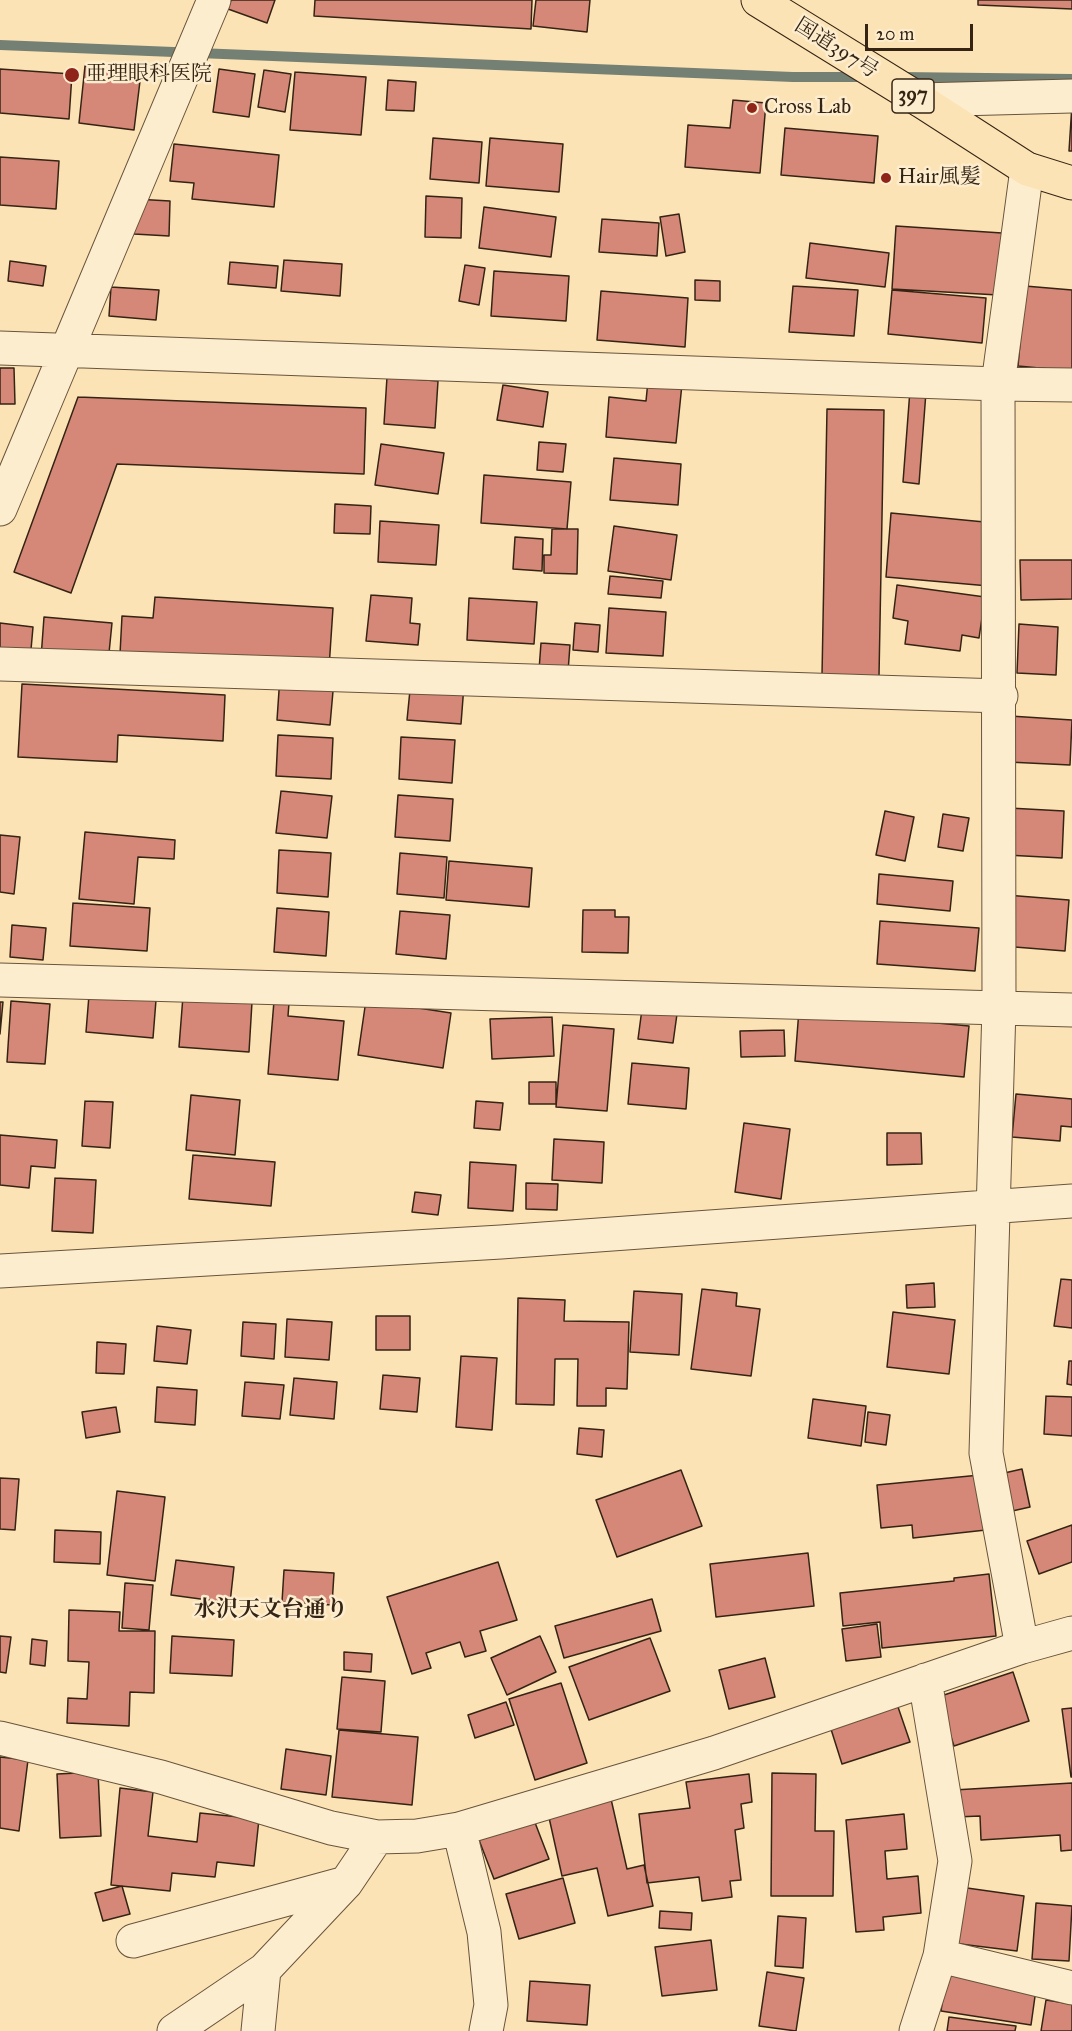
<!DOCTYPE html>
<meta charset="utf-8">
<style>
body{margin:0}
#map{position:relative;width:1072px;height:2031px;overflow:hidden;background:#fce3b5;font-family:"IM FELL Great Primer",serif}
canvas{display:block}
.scale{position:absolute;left:865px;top:24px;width:108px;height:27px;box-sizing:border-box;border:3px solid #352414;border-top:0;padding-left:8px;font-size:18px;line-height:21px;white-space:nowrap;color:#352414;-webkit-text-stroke:4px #fdedcf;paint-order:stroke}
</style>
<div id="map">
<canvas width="1072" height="2031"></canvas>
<div class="scale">20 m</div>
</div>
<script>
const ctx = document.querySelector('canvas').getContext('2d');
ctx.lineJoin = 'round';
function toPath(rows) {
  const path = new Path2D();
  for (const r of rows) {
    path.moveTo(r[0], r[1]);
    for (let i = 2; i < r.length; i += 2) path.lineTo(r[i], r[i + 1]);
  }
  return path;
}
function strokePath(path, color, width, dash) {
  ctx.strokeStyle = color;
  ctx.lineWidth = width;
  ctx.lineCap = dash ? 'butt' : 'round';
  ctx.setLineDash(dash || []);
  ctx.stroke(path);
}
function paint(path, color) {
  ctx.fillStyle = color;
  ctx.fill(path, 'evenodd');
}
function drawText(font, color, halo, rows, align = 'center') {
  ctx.font = font + ' "IM FELL Great Primer","Noto Serif JP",serif';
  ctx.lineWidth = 5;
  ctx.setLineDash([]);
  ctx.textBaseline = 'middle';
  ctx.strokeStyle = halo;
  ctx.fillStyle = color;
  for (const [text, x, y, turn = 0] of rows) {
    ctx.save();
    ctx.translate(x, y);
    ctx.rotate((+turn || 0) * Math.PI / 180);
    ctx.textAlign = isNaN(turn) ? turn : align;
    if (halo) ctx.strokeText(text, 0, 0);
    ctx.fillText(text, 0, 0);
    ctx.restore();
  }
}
strokePath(toPath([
 [0,45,793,77,865,77],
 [901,77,1072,79]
]), '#758074', 10);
const building = toPath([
 [231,0,275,0,267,23,228,9,231,0],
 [315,0,532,0,531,29,314,16,315,0],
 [536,0,590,0,587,32,533,26,536,0],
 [978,0,1072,0,1072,9,978,5,978,0],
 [85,66,141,73,134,130,79,123,85,66],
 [0,69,72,74,69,119,0,113,0,69],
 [219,69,255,74,249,117,213,112,219,69],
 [264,70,291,74,285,112,258,107,264,70],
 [295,72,366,77,361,135,290,130,295,72],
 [388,80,416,82,414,111,386,110,388,80],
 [733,100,766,103,760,173,685,167,688,125,730,128,733,100],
 [1072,104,1072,151,1069,151,1072,104],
 [785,128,878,136,874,183,781,175,785,128],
 [433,138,482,142,479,183,430,179,433,138],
 [490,138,563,144,559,192,486,186,490,138],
 [174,144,279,155,274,207,192,199,194,183,170,181,174,144],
 [0,157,59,161,56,209,0,205,0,157],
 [426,196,462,198,461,238,425,237,426,196],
 [135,199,170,201,169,236,134,234,135,199],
 [484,207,556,217,551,257,479,248,484,207],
 [679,214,685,252,666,256,660,217,679,214],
 [602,219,659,223,657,256,599,252,602,219],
 [896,226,1002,233,998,295,892,289,896,226],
 [810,243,889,253,885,287,806,278,810,243],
 [284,260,342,264,340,296,281,291,284,260],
 [10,261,46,266,43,286,8,281,10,261],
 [230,262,278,266,276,288,228,284,230,262],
 [465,265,485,268,479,305,459,301,465,265],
 [494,271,569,276,566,321,491,316,494,271],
 [695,280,720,281,720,301,695,300,695,280],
 [793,286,858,290,854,336,789,332,793,286],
 [1025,286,1072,290,1072,371,1018,366,1025,286],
 [111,287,159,290,156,320,109,316,111,287],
 [892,290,986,298,982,343,888,334,892,290],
 [601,291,688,298,685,347,597,340,601,291],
 [0,368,14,368,15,404,0,404,0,368],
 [387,377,438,381,435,428,384,424,387,377],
 [648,381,682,384,676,443,606,437,609,397,646,401,648,381],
 [503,385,548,392,543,427,497,420,503,385],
 [910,390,926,392,919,484,903,482,910,390],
 [78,397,366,408,364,474,117,464,71,593,14,572,78,397],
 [827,409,884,410,879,676,822,675,827,409],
 [539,442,566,444,563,472,537,470,539,442],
 [381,444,444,453,438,494,375,485,381,444],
 [614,458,681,464,678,505,610,500,614,458],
 [484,475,571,482,567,529,481,523,484,475],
 [335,504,371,506,370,534,334,533,335,504],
 [891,513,995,523,989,586,886,577,891,513],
 [380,521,439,525,436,565,378,562,380,521],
 [614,526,677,535,671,580,608,571,614,526],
 [552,529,578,529,577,574,544,573,544,555,551,555,552,529],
 [515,537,543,539,542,571,513,569,515,537],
 [1020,560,1072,560,1072,599,1021,600,1020,560],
 [610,576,663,581,661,598,608,594,610,576],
 [897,585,985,597,979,638,962,635,960,651,905,644,908,621,893,618,897,585],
 [371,595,412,598,410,623,420,624,418,645,366,641,371,595],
 [155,597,333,608,329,668,120,654,122,616,153,618,155,597],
 [469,598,537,602,534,644,467,640,469,598],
 [609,608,666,612,663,656,606,653,609,608],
 [44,617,112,623,108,663,41,658,44,617],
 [0,623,33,627,30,661,0,659,0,623],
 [575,623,600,625,598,652,573,650,575,623],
 [1019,624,1058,627,1056,675,1017,673,1019,624],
 [541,643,570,645,568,672,539,670,541,643],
 [280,676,334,680,330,725,277,720,280,676],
 [411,680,464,685,461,724,407,720,411,680],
 [22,684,225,695,223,741,118,735,117,762,18,757,22,684],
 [1010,716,1072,720,1070,765,1008,762,1010,716],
 [278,735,333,738,331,779,276,776,278,735],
 [401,737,455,740,452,783,399,779,401,737],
 [281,791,332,796,327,838,276,833,281,791],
 [398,795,453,799,450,841,395,837,398,795],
 [1009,808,1064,811,1062,858,1006,855,1009,808],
 [885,811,914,817,905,861,876,855,885,811],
 [943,814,969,818,963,851,938,847,943,814],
 [85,832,175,840,174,859,138,857,134,904,79,899,85,832],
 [0,835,20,837,14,894,0,892,0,835],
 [279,850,331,853,328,897,277,893,279,850],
 [400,853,447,857,444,898,397,894,400,853],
 [449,861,532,868,529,907,446,900,449,861],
 [879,874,953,881,950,911,877,904,879,874],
 [1006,895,1069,900,1065,951,1002,946,1006,895],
 [73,903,150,908,147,951,70,946,73,903],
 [277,908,329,912,326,956,274,952,277,908],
 [583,910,615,910,615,917,629,917,628,953,582,952,583,910],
 [400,911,450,915,446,959,396,954,400,911],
 [880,921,979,928,975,971,877,964,880,921],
 [12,925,46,928,43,960,10,957,12,925],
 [89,995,156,1000,153,1038,86,1032,89,995],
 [183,996,252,1002,249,1052,179,1047,183,996],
 [366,1000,451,1013,443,1068,358,1055,366,1000],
 [11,1001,50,1004,45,1064,7,1062,11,1001],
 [274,1001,289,1003,288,1016,344,1021,338,1080,268,1074,274,1001],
 [0,1002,3,1002,0,1034,0,1002],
 [642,1009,677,1014,673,1043,638,1039,642,1009],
 [799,1010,969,1026,964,1077,795,1061,799,1010],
 [552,1017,554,1056,492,1059,490,1019,552,1017],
 [563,1025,614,1029,607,1111,556,1107,563,1025],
 [784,1030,785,1056,741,1057,740,1031,784,1030],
 [632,1063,689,1068,686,1109,628,1104,632,1063],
 [529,1082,556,1082,556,1104,529,1104,529,1082],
 [1016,1094,1072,1099,1072,1127,1061,1126,1060,1141,1012,1137,1016,1094],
 [191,1095,240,1100,235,1155,186,1150,191,1095],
 [85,1101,113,1102,110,1148,82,1146,85,1101],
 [476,1101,503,1103,500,1130,474,1128,476,1101],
 [744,1123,790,1129,781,1199,735,1192,744,1123],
 [887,1133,921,1133,922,1164,887,1165,887,1133],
 [0,1135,57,1140,55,1168,31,1166,29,1188,0,1185,0,1135],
 [554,1139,604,1142,602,1183,552,1180,554,1139],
 [193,1155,275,1162,271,1206,189,1199,193,1155],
 [470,1162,516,1165,513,1211,468,1208,470,1162],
 [55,1178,96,1180,93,1233,52,1231,55,1178],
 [526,1183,558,1184,557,1210,526,1209,526,1183],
 [415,1192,441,1195,438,1215,412,1212,415,1192],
 [1061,1279,1072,1280,1072,1328,1054,1326,1061,1279],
 [934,1283,935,1307,907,1308,906,1285,934,1283],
 [702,1289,737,1293,736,1306,760,1309,751,1376,691,1369,702,1289],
 [634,1291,682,1294,679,1355,630,1352,634,1291],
 [518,1298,565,1300,564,1321,629,1322,627,1389,606,1388,606,1406,577,1406,578,1359,555,1359,554,1405,516,1404,518,1298],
 [893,1312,955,1320,949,1374,887,1367,893,1312],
 [376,1316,410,1316,410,1350,376,1350,376,1316],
 [287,1319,332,1322,329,1360,285,1357,287,1319],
 [243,1322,276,1324,274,1359,241,1356,243,1322],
 [157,1326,191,1330,187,1364,154,1361,157,1326],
 [97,1342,126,1344,124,1374,96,1373,97,1342],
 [461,1356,497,1358,492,1430,456,1427,461,1356],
 [1069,1361,1072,1361,1072,1385,1067,1384,1069,1361],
 [383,1375,420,1378,417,1412,380,1409,383,1375],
 [294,1378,337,1382,334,1419,290,1415,294,1378],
 [245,1382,284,1385,280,1419,242,1416,245,1382],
 [157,1387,197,1390,195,1425,155,1422,157,1387],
 [1046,1396,1072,1397,1072,1436,1044,1434,1046,1396],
 [813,1399,866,1406,861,1446,808,1438,813,1399],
 [116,1407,120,1432,86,1438,82,1412,116,1407],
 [868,1412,890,1415,886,1445,865,1442,868,1412],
 [579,1428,604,1430,602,1457,577,1454,579,1428],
 [1022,1469,1030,1507,999,1514,991,1476,1022,1469],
 [681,1470,702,1526,617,1557,596,1500,681,1470],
 [980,1475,986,1530,913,1538,912,1525,881,1528,877,1485,980,1475],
 [0,1478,19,1479,15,1530,0,1529,0,1478],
 [117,1491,165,1497,155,1581,107,1575,117,1491],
 [1072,1525,1072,1562,1039,1574,1027,1541,1072,1525],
 [55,1530,101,1532,100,1564,54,1562,55,1530],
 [808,1553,814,1606,716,1617,710,1564,808,1553],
 [176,1560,234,1567,230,1603,171,1595,176,1560],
 [498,1562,517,1620,480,1631,486,1651,465,1657,460,1642,426,1653,431,1668,412,1674,387,1597,498,1562],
 [284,1570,334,1573,332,1605,282,1602,284,1570],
 [989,1574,996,1636,882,1648,880,1622,843,1626,840,1593,954,1581,954,1578,989,1574],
 [125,1583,153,1585,149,1630,122,1628,125,1583],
 [652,1599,661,1631,564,1658,555,1626,652,1599],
 [69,1610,120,1612,119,1631,155,1631,154,1693,130,1692,129,1726,67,1723,68,1698,87,1699,89,1662,68,1661,69,1610],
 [877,1624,881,1657,846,1661,842,1629,877,1624],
 [0,1636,11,1637,6,1673,0,1672,0,1636],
 [172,1636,234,1640,232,1676,170,1673,172,1636],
 [540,1636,556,1672,507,1695,491,1658,540,1636],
 [650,1638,670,1691,589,1720,569,1667,650,1638],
 [32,1639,47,1641,45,1666,30,1664,32,1639],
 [344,1652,372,1654,371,1672,344,1670,344,1652],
 [765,1658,775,1697,729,1709,719,1670,765,1658],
 [1013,1672,1029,1721,954,1746,938,1697,1013,1672],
 [342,1677,385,1681,381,1732,337,1729,342,1677],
 [561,1683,587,1763,535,1780,509,1699,561,1683],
 [506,1702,514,1725,475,1738,468,1715,506,1702],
 [897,1704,910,1742,842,1764,830,1726,897,1704],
 [1072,1708,1072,1777,1071,1777,1062,1709,1072,1708],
 [339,1730,418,1737,412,1805,332,1797,339,1730],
 [286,1749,331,1756,326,1795,281,1789,286,1749],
 [0,1757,28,1760,19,1831,0,1828,0,1757],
 [98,1772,101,1836,60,1838,57,1774,98,1772],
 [772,1773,816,1774,815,1831,834,1831,833,1896,771,1896,772,1773],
 [749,1774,752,1802,741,1804,744,1828,735,1830,741,1880,730,1881,732,1897,702,1901,699,1877,647,1883,639,1814,690,1808,686,1782,749,1774],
 [1072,1783,1072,1850,1061,1851,1060,1835,981,1840,980,1816,956,1817,954,1790,1072,1783],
 [120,1788,153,1792,148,1836,197,1842,200,1813,259,1819,254,1866,217,1862,215,1877,172,1873,170,1891,111,1885,120,1788],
 [611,1799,627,1869,644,1865,653,1906,608,1916,597,1868,562,1876,548,1813,611,1799],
 [904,1814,907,1849,885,1851,887,1879,918,1876,921,1913,883,1917,884,1930,856,1932,846,1820,904,1814],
 [534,1820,549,1859,494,1879,479,1840,534,1820],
 [563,1878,575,1923,519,1939,506,1894,563,1878],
 [122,1886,130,1914,103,1921,95,1893,122,1886],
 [960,1887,1024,1896,1017,1951,952,1943,960,1887],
 [1036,1903,1072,1906,1069,1961,1032,1959,1036,1903],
 [660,1911,692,1913,691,1930,659,1928,660,1911],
 [778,1916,806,1918,803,1968,775,1966,778,1916],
 [711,1940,717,1990,662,1996,655,1947,711,1940],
 [947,1969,1037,1982,1031,2025,941,2011,947,1969],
 [767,1972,804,1978,796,2031,759,2026,767,1972],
 [530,1981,590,1985,587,2025,527,2021,530,1981],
 [1046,2000,1072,2004,1072,2031,1041,2031,1046,2000],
 [949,2017,1016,2026,1015,2031,947,2031,949,2017]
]);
paint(building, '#d58778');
strokePath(building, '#352414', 1.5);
const minor = toPath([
 [920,100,1072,96],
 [0,348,998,384,1027,169],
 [0,509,214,0],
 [0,664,1001,696],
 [0,980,1072,1010],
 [0,1271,501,1242,1072,1201],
 [1022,1647,986,1453,999,1007,998,384,1072,385],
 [0,1738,161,1777,331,1828,377,1837,417,1836,459,1829,714,1753,1022,1647,1072,1633],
 [459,1829,484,1932,491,2005,486,2031],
 [133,1941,346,1883],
 [940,1956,1072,1988],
 [174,2031,264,1970,346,1883,377,1837],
 [258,2031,264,1970],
 [916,2031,940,1956,955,1861,925,1680]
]);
const highway = toPath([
 [758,0,920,100,1027,169,1072,183]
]);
strokePath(minor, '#67543c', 35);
strokePath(highway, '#352414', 35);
strokePath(minor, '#fdedcf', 33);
strokePath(highway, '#fce3b5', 33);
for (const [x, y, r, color] of [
 [72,75,8,"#8f2418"],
 [752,108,6,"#8f2418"],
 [886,178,6,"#8f2418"]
]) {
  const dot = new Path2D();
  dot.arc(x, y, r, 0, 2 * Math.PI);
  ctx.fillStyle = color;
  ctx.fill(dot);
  strokePath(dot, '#fdedcf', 2);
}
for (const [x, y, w] of [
 [913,96,42]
]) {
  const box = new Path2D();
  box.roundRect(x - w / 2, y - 17, w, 34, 4.5);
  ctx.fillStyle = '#fdedcf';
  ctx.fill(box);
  strokePath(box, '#352414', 1.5);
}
drawText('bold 20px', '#352414', null, [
 ["397",913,96]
]);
drawText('21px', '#352414', '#fdedcf', [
 ["国道397号",836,49,32]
]);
drawText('21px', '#352414', '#fdedcf', [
 ["亜理眼科医院",86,75],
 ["Cross Lab",764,108],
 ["Hair風髪",898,178]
], 'left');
drawText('bold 22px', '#352414', '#fdedcf', [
 ["水沢天文台通り",271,1611]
]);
</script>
